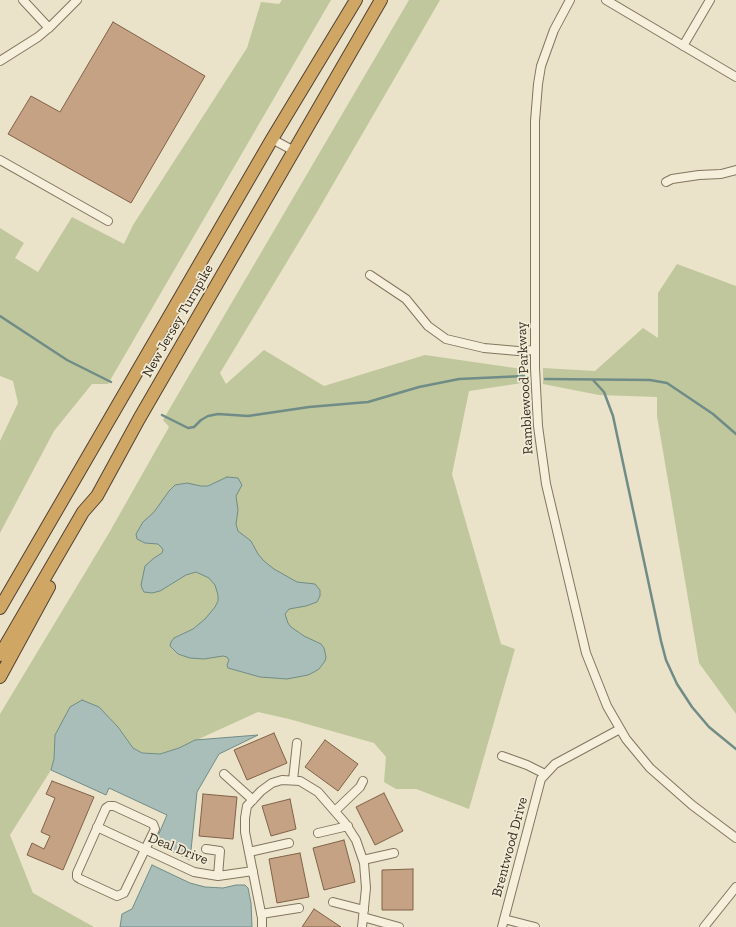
<!DOCTYPE html>
<style>
body{margin:0}
canvas{display:block;background:#eae2c9}
</style>
<canvas width="736" height="927"></canvas>
<script>
const ctx = document.querySelector('canvas').getContext('2d');
ctx.lineJoin = 'round';
function paint(path, color) {
  ctx.fillStyle = color;
  ctx.fill(path, 'evenodd');
}
function toPath(rows) {
  const path = new Path2D();
  for (const r of rows) {
    path.moveTo(r[0], r[1]);
    for (let i = 2; i < r.length; i += 2) path.lineTo(r[i], r[i + 1]);
  }
  return path;
}
function strokePath(path, color, width, dash) {
  ctx.strokeStyle = color;
  ctx.lineWidth = width;
  ctx.lineCap = dash ? 'butt' : 'round';
  ctx.setLineDash(dash || []);
  ctx.stroke(path);
}
function drawText(font, color, halo, rows, align = 'center') {
  ctx.font = font + ' "Zilla Slab",serif';
  ctx.lineWidth = 3.5;
  ctx.setLineDash([]);
  ctx.textBaseline = 'middle';
  ctx.strokeStyle = halo;
  ctx.fillStyle = color;
  for (const [text, x, y, turn = 0] of rows) {
    ctx.save();
    ctx.translate(x, y);
    ctx.rotate((+turn || 0) * Math.PI / 180);
    ctx.textAlign = isNaN(turn) ? turn : align;
    if (halo) ctx.strokeText(text, 0, 0);
    ctx.fillText(text, 0, 0);
    ctx.restore();
  }
}
paint(toPath([
 [282,0,331,0,108,384,92,384,54,431,0,533,0,441,18,403,13,381,0,376,0,228,24,243,15,258,38,272,72,217,124,244,133,225,247,48,261,2,279,4],
 [409,0,440,0,317,212,220,373,226,384,264,350,324,386,425,355,522,369,522,383,469,391,452,474,501,644,515,649,469,809,416,789,396,789,384,782,386,757,374,743,289,719,258,712,179,748,160,754,142,753,133,748,118,727,54,750,54,759,51,770,10,835,33,893,94,927,0,927,0,714,109,533,169,427,163,420],
 [677,264,736,286,736,714,699,663,657,416,657,397,599,395,543,384,543,368,595,371,643,328,658,338,658,293]
]), '#c0c79d');
const water = toPath([
 [227,477,238,478,242,485,236,496,238,510,236,524,238,531,251,541,258,554,264,561,274,569,297,582,315,584,320,590,320,596,317,602,306,606,289,609,285,614,288,623,291,627,304,636,321,644,324,648,326,657,325,661,319,669,314,672,308,675,287,679,260,677,228,668,227,665,229,660,227,657,223,656,204,659,190,658,178,654,170,646,171,642,174,638,193,629,205,619,215,607,218,601,218,595,215,585,209,578,196,572,186,575,160,591,152,593,144,592,142,588,141,585,145,566,154,558,162,553,163,550,162,548,158,544,145,543,137,539,136,534,143,522,154,512,169,491,175,485,187,483,201,486,208,486,227,477],
 [82,700,99,707,118,727,133,748,142,753,160,754,179,748,195,740,258,735,219,754,197,792,190,860,155,843,167,815,109,788,106,795,51,770,54,759,55,735,70,707,82,700],
 [152,865,190,883,205,887,223,888,236,885,245,885,248,888,251,903,252,927,120,927,122,914,132,909,152,865]
]);
paint(water, '#a9beb9');
strokePath(water, '#708c87', 1);
strokePath(toPath([
 [0,316,67,360,111,382],
 [545,379,650,380,667,383,713,414,736,434],
 [593,380,604,392,613,416,661,641,666,660,677,684,692,707,709,727,736,749],
 [162,415,188,428,194,427,201,420,208,416,218,414,248,416,309,407,368,402,419,387,459,379,524,376]
]), '#708c87', 2.5);
const building = toPath([
 [113,22,205,76,131,203,8,134,31,96,60,112,113,22],
 [274,733,287,763,247,780,234,750,274,733],
 [325,740,358,764,338,791,305,767,325,740],
 [52,781,94,797,63,870,27,855,32,843,44,849,50,836,41,832,55,798,46,794,52,781],
 [384,793,403,831,375,845,356,807,384,793],
 [203,794,237,797,233,839,199,836,203,794],
 [290,799,296,829,271,836,262,806,290,799],
 [344,840,355,882,324,890,313,848,344,840],
 [300,853,309,897,277,903,269,859,300,853],
 [413,869,413,910,382,910,382,870,413,869],
 [314,909,341,927,302,927,314,909]
]);
paint(building, '#c4a283');
strokePath(building, '#816248', 1);
const minor = toPath([
 [23,0,49,28],
 [570,0,554,30,541,66,538,84,535,121,535,368,538,426,546,484,586,653,607,706,626,739,650,768,692,805,736,838],
 [606,0,736,77],
 [683,46,710,0],
 [0,61,38,37,51,26,77,0],
 [272,139,294,151],
 [0,160,108,221],
 [666,182,672,179,699,175,721,174,736,170],
 [370,275,406,299,428,326,446,339,484,348,518,351,535,350],
 [502,756,527,765,545,774],
 [224,774,253,800],
 [293,780,297,743],
 [109,806,114,806,153,824,155,829,124,893,117,896,80,879,77,877,77,873,106,808,109,806],
 [336,810,360,787,363,781],
 [97,827,194,872,218,876,253,871],
 [318,833,348,826],
 [206,849,220,851,218,876],
 [249,852,289,843],
 [363,860,394,853],
 [333,902,364,910],
 [261,914,299,908],
 [363,917,399,927],
 [504,919,535,927],
 [262,927,262,918,245,832,245,818,247,806,261,791,272,783,282,780,300,781,318,792,345,823,356,840,364,863,366,888,362,927],
 [502,927,541,779,555,764,620,729],
 [704,927,736,887]
]);
const highway = toPath([
 [0,608,272,139,356,0],
 [0,655,83,512,97,496,139,419,381,0],
 [0,677,49,587]
]);
strokePath(minor, '#84755f', 10);
strokePath(highway, '#534333', 14);
strokePath(minor, '#f5efdb', 8);
strokePath(highway, '#cfa663', 12);
drawText('14px', '#362d21', '#f2ecd7', [
 ["New Jersey Turnpike",178,321,-60],
 ["Ramblewood Parkway",525,388,-93],
 ["Brentwood Drive",510,847,-75],
 ["Deal Drive",178,849,22]
]);
</script>
